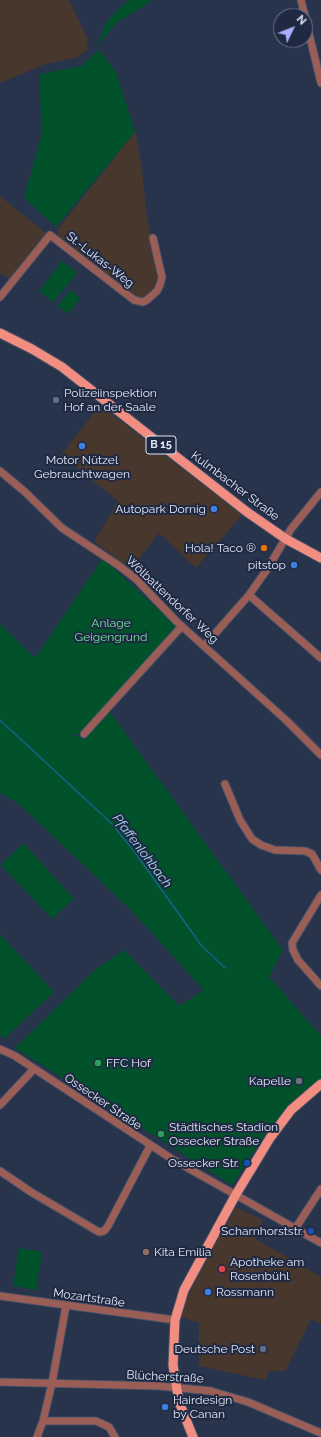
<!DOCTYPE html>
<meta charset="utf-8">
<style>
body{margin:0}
#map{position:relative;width:321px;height:1437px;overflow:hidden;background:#28334c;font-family:Raleway,sans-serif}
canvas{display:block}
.north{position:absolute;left:273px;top:8px;width:40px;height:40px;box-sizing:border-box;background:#1f2942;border:1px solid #6c758a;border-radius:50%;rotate:47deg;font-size:11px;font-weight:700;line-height:16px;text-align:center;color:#dfe6f7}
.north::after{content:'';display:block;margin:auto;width:14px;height:18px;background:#a9b0fc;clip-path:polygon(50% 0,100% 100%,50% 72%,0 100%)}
</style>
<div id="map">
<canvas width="321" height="1437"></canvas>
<div class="north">N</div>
</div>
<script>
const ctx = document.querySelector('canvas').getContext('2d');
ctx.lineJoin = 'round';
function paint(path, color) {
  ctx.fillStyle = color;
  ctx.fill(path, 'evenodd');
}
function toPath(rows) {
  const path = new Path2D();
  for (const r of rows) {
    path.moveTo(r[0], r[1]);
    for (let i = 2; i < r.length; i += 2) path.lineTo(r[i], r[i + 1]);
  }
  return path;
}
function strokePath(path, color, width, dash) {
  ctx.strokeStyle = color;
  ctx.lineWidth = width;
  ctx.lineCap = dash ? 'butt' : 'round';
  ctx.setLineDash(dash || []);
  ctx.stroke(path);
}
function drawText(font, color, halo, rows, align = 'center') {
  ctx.font = font + ' Raleway,sans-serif';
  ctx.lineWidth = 4;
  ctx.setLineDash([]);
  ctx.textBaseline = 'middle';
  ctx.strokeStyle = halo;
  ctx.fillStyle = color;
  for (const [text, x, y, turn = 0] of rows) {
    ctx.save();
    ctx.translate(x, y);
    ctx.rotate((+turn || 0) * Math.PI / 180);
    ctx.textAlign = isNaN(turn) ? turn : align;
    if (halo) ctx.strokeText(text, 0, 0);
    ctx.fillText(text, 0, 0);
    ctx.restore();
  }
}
paint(toPath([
 [0,0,69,0,87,37,88,49,78,57,43,65,0,83],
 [135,132,141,161,147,217,159,271,158,283,145,297,137,298,58,236,57,230],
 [0,196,46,233,9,279,0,273],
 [100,405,242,515,196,568,159,533,131,569,94,542,118,501,61,455],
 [236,1207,263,1220,256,1239,321,1277,321,1324,311,1319,285,1371,269,1371,265,1380,199,1366,199,1323,181,1317,185,1303,196,1278]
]), '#48372d');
paint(toPath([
 [128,0,153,0,116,23,96,48,107,21],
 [99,50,116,72,135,132,56,227,24,198,41,137,40,74,81,66],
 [62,261,77,273,53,302,39,291],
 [70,290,80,298,68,314,57,306],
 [103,558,177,627,80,734,72,735,85,739,110,712,283,950,269,977,321,1036,321,1086,271,1125,232,1185,15,1048,96,969,124,950,179,1006,204,990,131,910,19,804,0,793,0,624,35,658],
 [23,843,74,899,52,919,1,865],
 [0,934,54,992,4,1039,0,1035],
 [19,1248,42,1252,36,1290,13,1286]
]), '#01512a');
strokePath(toPath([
 [0,720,111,823,134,851,201,945,225,968]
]), '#12648c', 1.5);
const minor = toPath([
 [301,0,305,16],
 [305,17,321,83],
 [0,297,50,235,134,300,143,302,147,300,157,291,160,285,162,277,153,238],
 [0,471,25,492,62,528,118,565,136,579,176,621,287,721,321,755],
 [249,595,321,658],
 [205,645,249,595,268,568,291,529,321,492],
 [84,734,182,626],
 [225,784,240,820,252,839,261,845,275,850,305,851,312,854,321,870],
 [321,895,292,943,293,950,298,960,321,986],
 [0,1049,15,1056,172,1159,321,1243],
 [0,1105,34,1069],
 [0,1171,31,1192,99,1232,104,1231,108,1226,150,1146],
 [295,1229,321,1189],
 [0,1296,175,1320],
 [0,1382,159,1386,211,1391,248,1402,321,1433],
 [43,1421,96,1421,109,1427,115,1437],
 [37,1437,43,1421,52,1383,66,1306]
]);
const major = toPath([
 [0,333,32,349,62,367,247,512,286,539,321,558],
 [193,1437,179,1402,173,1365,175,1320,184,1290,235,1196,270,1138,291,1110,321,1084]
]);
strokePath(minor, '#455067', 9);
strokePath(major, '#455067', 11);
strokePath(minor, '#9b5e56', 7);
strokePath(major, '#f18d81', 9);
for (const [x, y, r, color] of [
 [56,400,4,"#5c6f8a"],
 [82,446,4,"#3f7fe0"],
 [214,509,4,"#3f7fe0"],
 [264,548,4,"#e8710a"],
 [294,565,4,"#3f7fe0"],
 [98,1063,4,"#2e9e5b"],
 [299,1081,4,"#6b7280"],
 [161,1134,4,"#2e9e5b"],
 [247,1163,4,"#1a4fb4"],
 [311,1231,4,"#1a4fb4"],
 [146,1252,4,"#8d6e63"],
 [222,1269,4,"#e0444e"],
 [208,1292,4,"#3f7fe0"],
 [263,1349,4,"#5c6f8a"],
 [165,1407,4,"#3f7fe0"]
]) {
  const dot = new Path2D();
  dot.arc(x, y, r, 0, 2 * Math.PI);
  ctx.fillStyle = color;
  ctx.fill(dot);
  strokePath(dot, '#1f2942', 1.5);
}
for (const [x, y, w] of [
 [161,445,30]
]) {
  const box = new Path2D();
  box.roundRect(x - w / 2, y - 9, w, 18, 3);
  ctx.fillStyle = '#1f2942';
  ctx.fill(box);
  strokePath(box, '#dfe6f7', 1);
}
drawText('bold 11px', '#dfe6f7', null, [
 ["B 15",161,445]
]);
drawText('12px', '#dfe6f7', '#1f2942', [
 ["St.-Lukas-Weg",100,260,38],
 ["Kulmbacher Straße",235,486,37],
 ["Wölbattendorfer Weg",172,600,43],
 ["Ossecker Straße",103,1102,34],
 ["Mozartstraße",89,1298,8],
 ["Blücherstraße",165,1377,3]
]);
drawText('12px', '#dfe6f7', '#1f2942', [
 ["Polizeiinspektion",64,393],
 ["Hof an der Saale",64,407],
 ["Motor Nützel",82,460,"center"],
 ["Gebrauchtwagen",82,474,"center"],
 ["Autopark Dornig",206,509,"right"],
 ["Hola! Taco ®",256,548,"right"],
 ["pitstop",286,565,"right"],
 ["FFC Hof",106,1063],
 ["Kapelle",291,1081,"right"],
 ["Städtisches Stadion",169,1127],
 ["Ossecker Straße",169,1141],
 ["Ossecker Str.",239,1163,"right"],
 ["Scharnhorststr.",303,1231,"right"],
 ["Kita Emilia",154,1252],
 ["Apotheke am",230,1262],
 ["Rosenbühl",230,1276],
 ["Rossmann",216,1292],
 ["Deutsche Post",255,1349,"right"],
 ["Hairdesign",173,1400],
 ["by Canan",173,1414]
], 'left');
drawText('12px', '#6fe69b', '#1f2942', [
 ["Anlage",111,623],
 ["Geigengrund",111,637]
]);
drawText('italic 13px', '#abd7f3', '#1f2942', [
 ["Pfaffenlohbach",142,851,53]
]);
</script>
